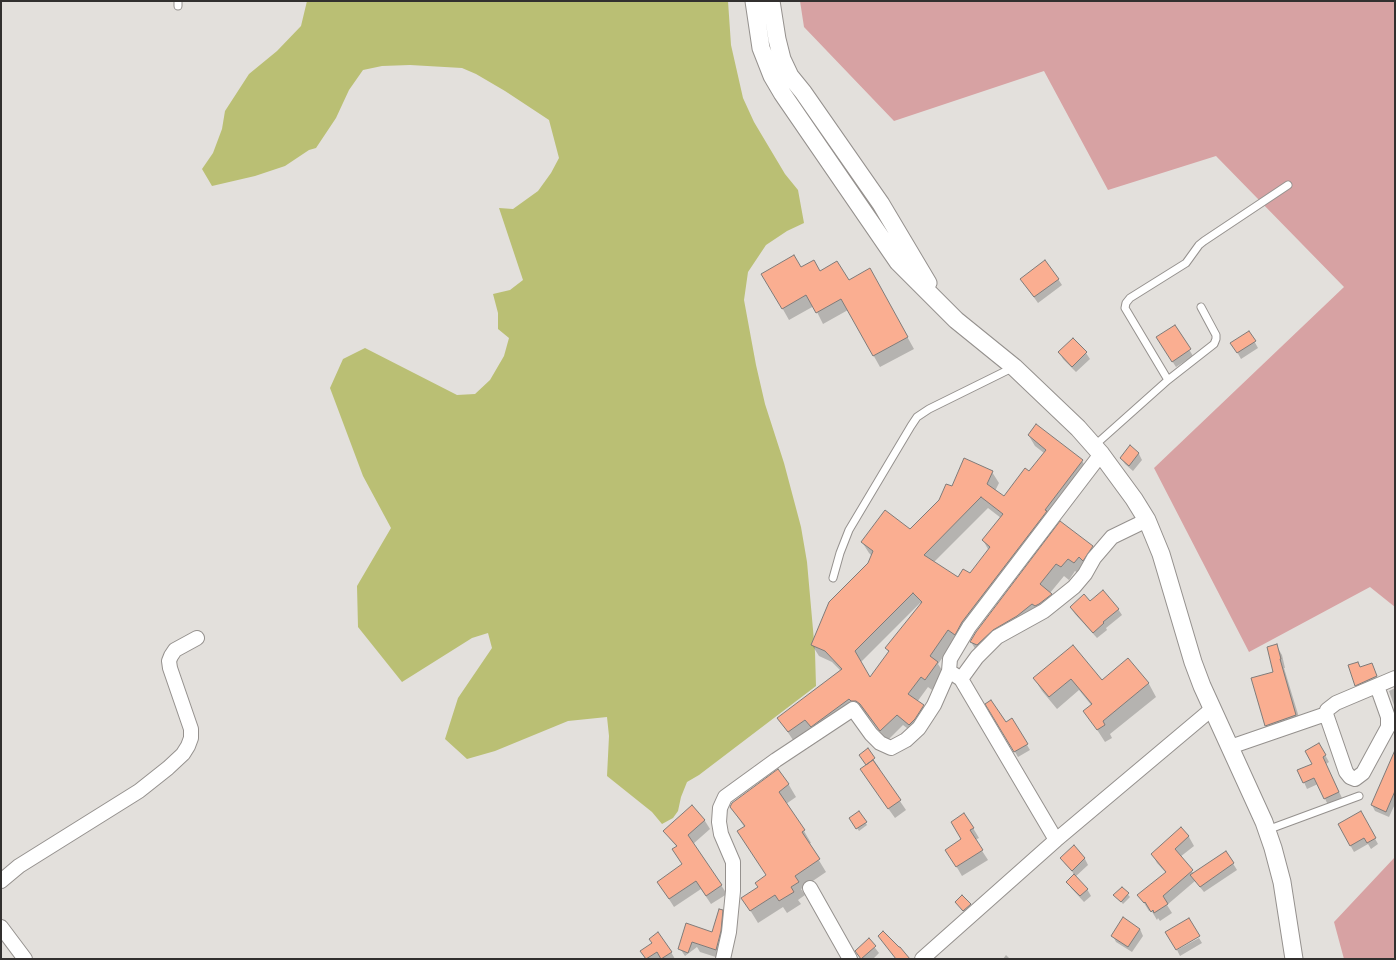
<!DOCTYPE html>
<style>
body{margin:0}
#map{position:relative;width:1396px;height:960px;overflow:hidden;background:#e3e0dc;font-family:Commissioner,sans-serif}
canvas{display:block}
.frame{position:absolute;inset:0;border:2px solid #32302f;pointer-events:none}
</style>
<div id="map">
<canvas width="1396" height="960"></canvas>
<div class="frame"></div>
</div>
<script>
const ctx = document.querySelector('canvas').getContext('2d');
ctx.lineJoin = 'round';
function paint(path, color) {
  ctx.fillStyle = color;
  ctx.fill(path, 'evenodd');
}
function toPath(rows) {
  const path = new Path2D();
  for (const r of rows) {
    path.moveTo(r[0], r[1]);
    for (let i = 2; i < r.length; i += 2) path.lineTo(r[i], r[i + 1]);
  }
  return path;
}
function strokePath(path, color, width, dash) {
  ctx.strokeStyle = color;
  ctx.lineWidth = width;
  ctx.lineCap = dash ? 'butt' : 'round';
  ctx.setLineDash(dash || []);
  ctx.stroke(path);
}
paint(toPath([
 [800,1,1395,1,1395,607,1370,587,1249,652,1154,468,1344,287,1216,156,1108,190,1044,71,894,121,804,27],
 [1395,857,1395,959,1344,959,1334,922]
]), '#d7a2a3');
paint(toPath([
 [307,1,728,1,731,45,743,98,754,122,785,174,798,190,804,223,787,231,766,245,748,272,744,300,756,365,765,404,784,463,801,527,807,562,815,652,816,686,699,775,687,782,681,797,678,811,673,818,662,824,652,812,607,776,609,736,607,717,568,721,495,751,467,759,445,739,458,698,492,648,488,633,472,638,402,682,358,627,357,586,391,528,363,476,330,388,343,359,365,348,457,395,475,394,490,380,504,356,509,338,498,329,498,313,493,294,510,290,523,280,499,208,513,209,538,191,551,173,559,158,549,120,505,91,476,74,462,68,410,65,382,66,363,70,349,90,336,118,316,148,309,150,285,166,255,176,212,186,202,169,213,153,222,129,225,111,249,74,277,51,301,26]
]), '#babf74');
paint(toPath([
 [801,268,820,272,848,281,870,270,914,349,880,367,848,310,823,324,814,306,789,320,763,274],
 [1058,279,1062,285,1038,303,1025,285],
 [1175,326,1193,356,1176,367,1161,344],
 [1249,332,1258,348,1241,359,1232,343],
 [1060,353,1086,353,1090,359,1076,372,1063,359],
 [1029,436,1082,461,1089,472,955,640,938,664,944,673,932,690,928,687,917,702,923,706,929,717,916,735,903,725,887,741,867,715,863,712,795,743,779,719,841,671,832,662,819,656,812,645,869,564,872,556,869,553,862,542,910,531,952,488,992,472,999,483,995,491,1004,497,1030,472,1044,453,1035,446],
 [988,508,1001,518,983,540,989,551,970,574,959,578,934,562],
 [920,603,921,605,886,648,889,653,870,679,860,663],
 [1130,447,1139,454,1142,460,1133,471,1125,464,1121,458],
 [1060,523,1092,547,1100,560,1082,576,1075,571,1069,580,1064,576,1050,593,1059,607,979,655,971,642],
 [1071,608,1118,609,1122,615,1106,628,1107,630,1097,638,1075,614],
 [1276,645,1282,655,1285,668,1284,668,1301,724,1271,735,1266,726,1275,673],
 [1073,646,1102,681,1128,660,1149,684,1156,697,1110,734,1112,738,1105,742,1085,711,1092,706,1079,690,1057,709,1042,691,1034,678],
 [1372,664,1380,683,1360,691,1356,685],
 [1395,688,1395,708,1389,691],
 [987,704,1006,724,1012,720,1030,750,1018,757],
 [1319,744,1329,762,1326,764,1342,798,1328,805,1318,784,1307,789,1299,771,1314,764],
 [867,750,880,769,878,769,906,810,895,818,867,779],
 [1395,760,1395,804,1389,817,1375,811,1372,805],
 [777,771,789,785,796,797,786,804,804,831,811,843,809,844,826,872,801,889,805,895,798,900,801,904,787,913,783,907,758,923,750,910,759,887,767,876,738,832,745,828,731,807],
 [692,806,705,821,710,829,693,844,727,894,711,904,701,889,674,907,658,882,683,865,677,847,670,839,665,831],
 [1360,812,1378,844,1371,849,1368,844,1354,852,1339,825],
 [859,813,867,825,859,831,851,819],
 [973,828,979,838,975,840,988,860,962,876,952,859,962,839,957,832],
 [1181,829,1189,837,1194,846,1180,857,1194,874,1226,852,1237,870,1204,892,1195,881,1167,905,1172,913,1160,921,1158,918,1157,920,1151,910,1149,911,1139,895,1166,873,1157,863,1152,854],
 [1074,847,1085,859,1088,865,1075,877,1087,889,1091,896,1084,902,1071,888,1068,882,1075,875,1065,864,1061,858],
 [1122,888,1130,897,1123,904,1115,895],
 [962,896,972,908,965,913,958,905],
 [722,911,728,921,722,959,700,952,697,947,685,956,679,947,712,933],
 [1140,929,1143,936,1132,952,1116,942,1113,936],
 [1199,938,1202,943,1180,956,1177,950],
 [869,940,879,953,873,959,861,959,856,951],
 [641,952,671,952,675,959,643,959,645,957],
 [1006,955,1010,959,1003,959]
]), '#0003');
const building = toPath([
 [794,255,801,267,814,260,820,271,837,261,849,280,870,268,908,337,873,356,841,299,816,313,806,295,782,309,761,274,794,255],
 [1045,260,1059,279,1034,297,1020,279,1045,260],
 [1175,325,1191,349,1172,362,1156,337,1175,325],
 [1249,331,1256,341,1237,353,1230,343,1249,331],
 [1073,338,1087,352,1072,367,1058,352,1073,338],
 [1036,424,1083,460,1045,510,1047,511,962,622,955,635,948,630,930,656,938,662,925,680,921,677,908,694,924,705,915,719,909,725,897,715,880,731,860,704,856,701,851,701,849,699,811,727,805,720,788,732,777,718,842,669,825,651,811,645,829,602,868,563,873,551,861,542,885,510,910,529,939,500,946,484,952,486,964,458,993,471,987,484,1004,496,1025,468,1029,471,1046,450,1028,435,1036,424],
 [981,497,1003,514,982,540,990,547,970,573,963,569,958,577,924,555,981,497],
 [913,593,922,602,885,648,889,651,870,677,855,651,913,593],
 [1130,445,1139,453,1129,466,1120,458,1130,445],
 [1060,521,1093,546,1083,561,1079,557,1074,563,1068,559,1061,567,1056,564,1040,584,1052,594,1039,604,1035,606,1032,604,1017,616,993,630,977,645,970,642,976,632,1060,521],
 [1103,590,1119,609,1103,622,1104,623,1093,633,1070,607,1084,594,1090,601,1103,590],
 [1277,644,1281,659,1280,659,1296,715,1265,726,1251,678,1273,672,1267,647,1277,644],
 [1073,645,1102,680,1128,658,1149,683,1103,721,1105,725,1097,730,1083,711,1092,704,1071,679,1049,697,1033,678,1073,645],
 [1358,662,1360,667,1372,663,1377,676,1355,686,1348,665,1358,662],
 [991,700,1006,722,1012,718,1028,744,1014,752,985,704,991,700],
 [1319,743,1326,755,1323,757,1339,792,1324,799,1314,778,1303,783,1297,770,1312,764,1305,751,1319,743],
 [868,748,875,758,866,765,859,755,868,748],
 [1395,750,1395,791,1386,812,1371,805,1395,750],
 [873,760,901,800,888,809,860,769,873,760],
 [778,769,789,784,779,792,805,830,802,832,820,859,795,876,799,882,791,887,794,892,779,901,775,895,750,911,741,898,758,887,755,883,766,875,737,831,745,826,730,807,732,803,778,769],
 [692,805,705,820,688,835,722,885,706,896,696,881,669,899,657,882,682,864,672,849,677,846,663,831,692,805],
 [859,811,867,822,856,829,849,818,859,811],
 [1361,811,1376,838,1367,843,1364,838,1350,846,1338,824,1361,811],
 [964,813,974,828,970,830,983,850,956,867,945,850,961,839,951,822,964,813],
 [1181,827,1189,836,1175,849,1193,870,1163,896,1168,904,1154,913,1153,910,1151,912,1145,902,1144,903,1137,895,1166,872,1151,854,1181,827],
 [1074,845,1085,858,1072,871,1060,858,1074,845],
 [1226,851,1234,863,1200,887,1190,875,1226,851],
 [1074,874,1088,889,1080,896,1066,882,1074,874],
 [1122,887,1129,893,1121,902,1113,895,1122,887],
 [962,895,971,904,963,911,955,902,962,895],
 [719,909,723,910,721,931,716,950,692,942,688,953,678,949,686,923,712,932,719,909],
 [1123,917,1140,929,1128,947,1111,936,1123,917],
 [1189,918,1200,936,1176,950,1165,932,1189,918],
 [883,931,899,947,900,947,910,959,896,959,878,936,883,931],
 [658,932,672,952,661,959,657,952,646,959,640,951,652,943,649,939,658,932],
 [869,938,876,946,861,959,855,951,869,938]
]);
paint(building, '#faae91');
strokePath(building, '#7f7b79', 1);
const service = toPath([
 [178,1,178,6],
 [1168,380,1214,344,1216,339,1216,335,1201,307],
 [1094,446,1168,380,1128,313,1125,308,1126,303,1130,298,1186,263,1199,245,1204,241,1288,185],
 [833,578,840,553,849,530,911,426,917,417,929,409,1014,367],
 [1267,830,1359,796]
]);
const minor = toPath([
 [949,671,950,659,969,627,1101,454],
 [961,679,1056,840],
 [1326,714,1346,772,1350,777,1355,779,1363,773,1388,727,1388,717,1377,686],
 [1230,747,1326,714,1327,710,1336,703,1395,678],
 [1,881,19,866,139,791,168,768,183,754,188,746,191,738,191,729,170,668,169,661,171,656,175,650,197,638],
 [810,888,850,959],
 [1,927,25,959],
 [723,959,729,932,733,891,733,862,721,834,719,822,720,808,725,797,776,760,853,709,871,734,880,743,891,748,906,740,919,728,934,705,949,671,961,679,977,657,997,637,1044,611,1074,587,1085,574,1094,558,1112,537,1147,520],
 [922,959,1056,840,1213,708]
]);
const tertiary = toPath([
 [754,1,761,48,772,76,782,93,898,262,956,320,1014,367,1078,428,1101,454,1134,499,1147,520,1161,554,1193,662,1202,686,1264,822,1273,848,1282,882,1294,959],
 [771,1,777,39,782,59,790,76,803,92,881,204,928,283]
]);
strokePath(service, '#95918e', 9);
strokePath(minor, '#95918e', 16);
strokePath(tertiary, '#95918e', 19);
strokePath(service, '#fff', 7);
strokePath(minor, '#fff', 14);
strokePath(tertiary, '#fff', 17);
</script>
